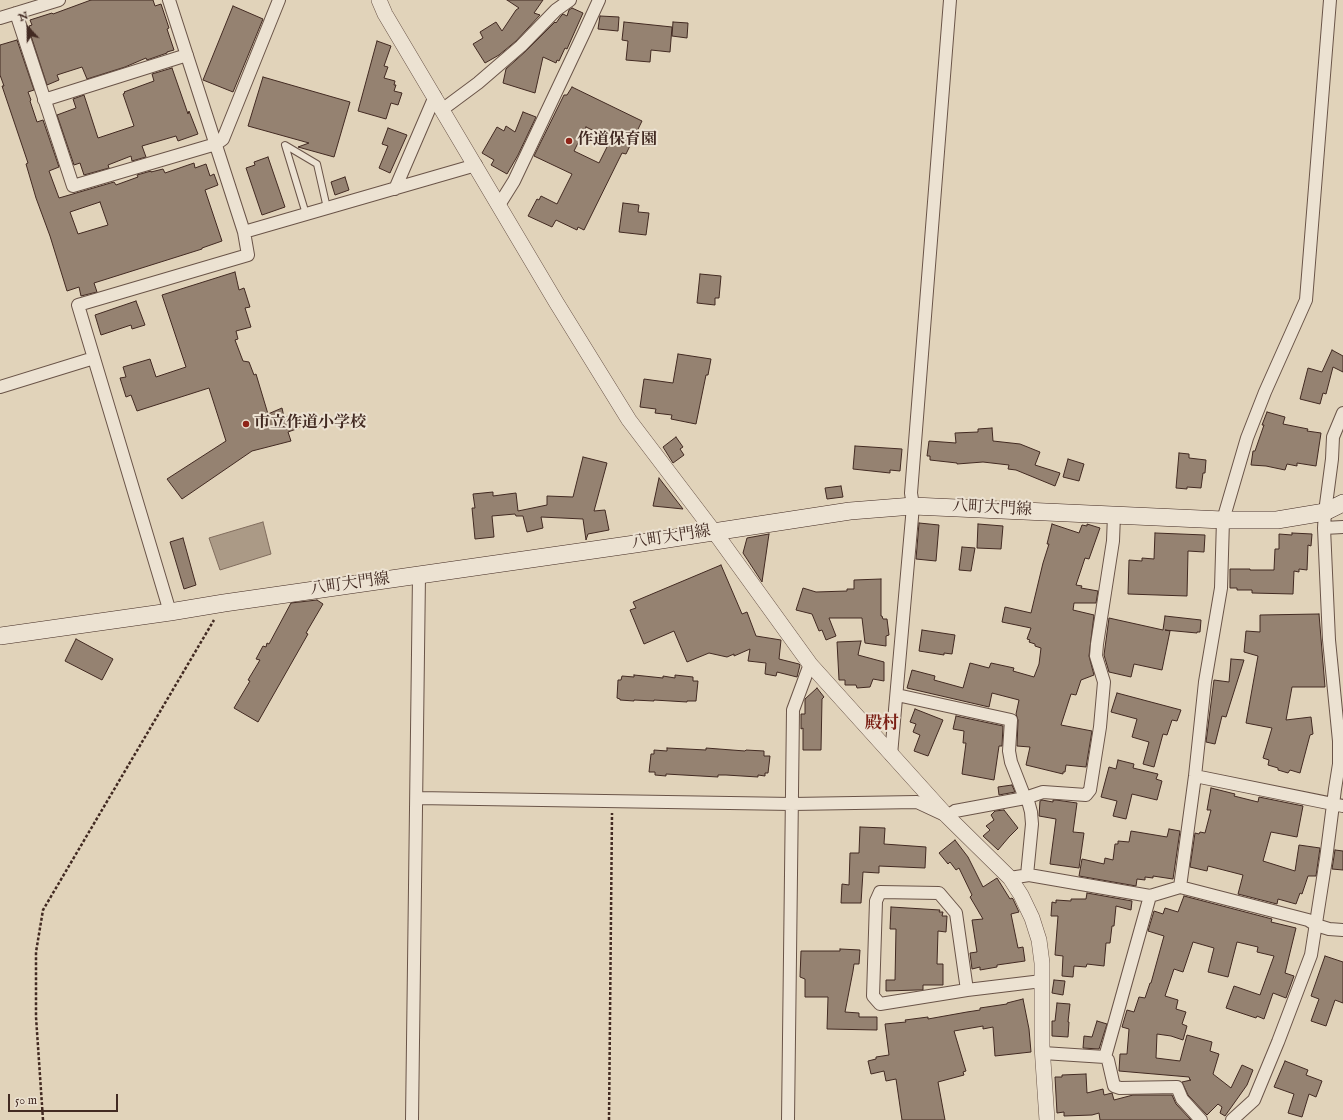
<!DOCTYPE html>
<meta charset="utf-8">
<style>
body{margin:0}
#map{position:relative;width:1343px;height:1120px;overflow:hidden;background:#e1d3ba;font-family:"IM FELL English",serif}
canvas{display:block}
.north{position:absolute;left:8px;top:8px;width:40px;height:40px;-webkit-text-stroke:3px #ece2d2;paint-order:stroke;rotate:338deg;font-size:11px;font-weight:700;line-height:16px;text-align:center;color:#422a22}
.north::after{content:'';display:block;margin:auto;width:14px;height:18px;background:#422a22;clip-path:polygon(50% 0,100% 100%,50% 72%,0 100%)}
.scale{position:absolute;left:8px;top:1094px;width:110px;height:18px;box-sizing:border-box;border:2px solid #422a22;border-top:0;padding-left:5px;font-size:12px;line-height:14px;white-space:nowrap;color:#422a22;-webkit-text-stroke:3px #ece2d2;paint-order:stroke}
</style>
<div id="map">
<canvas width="1343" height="1120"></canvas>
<div class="north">N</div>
<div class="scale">50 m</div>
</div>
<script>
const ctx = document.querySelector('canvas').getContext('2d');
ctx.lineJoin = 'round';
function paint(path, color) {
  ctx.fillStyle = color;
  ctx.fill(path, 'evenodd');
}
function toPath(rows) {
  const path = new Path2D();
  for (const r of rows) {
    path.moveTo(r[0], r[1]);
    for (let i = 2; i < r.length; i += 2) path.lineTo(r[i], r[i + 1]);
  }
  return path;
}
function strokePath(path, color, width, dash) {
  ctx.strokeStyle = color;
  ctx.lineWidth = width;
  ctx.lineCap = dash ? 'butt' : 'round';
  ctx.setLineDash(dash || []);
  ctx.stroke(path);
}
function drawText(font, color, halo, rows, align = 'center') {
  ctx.font = font + ' "IM FELL English","Noto Serif JP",serif';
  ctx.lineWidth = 4;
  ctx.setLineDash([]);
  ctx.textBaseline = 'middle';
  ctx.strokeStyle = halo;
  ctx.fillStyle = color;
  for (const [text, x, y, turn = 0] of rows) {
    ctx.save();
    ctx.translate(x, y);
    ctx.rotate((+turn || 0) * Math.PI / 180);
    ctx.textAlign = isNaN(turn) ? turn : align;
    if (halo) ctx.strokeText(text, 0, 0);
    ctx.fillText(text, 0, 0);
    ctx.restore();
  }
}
const water = toPath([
 [263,522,271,554,220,570,209,538,263,522]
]);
paint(water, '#ab9a86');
strokePath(water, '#816d5e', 1);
const building = toPath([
 [91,0,153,0,155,6,161,4,169,28,167,29,174,50,167,52,167,53,147,60,146,58,125,67,87,79,82,67,57,75,59,80,47,85,31,36,32,35,29,26,32,25,30,20,52,13,53,14,91,0],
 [507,0,543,0,534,13,540,15,516,41,499,55,485,63,473,44,483,38,480,32,496,22,502,31,516,10,519,8,507,0],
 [233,6,263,19,233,92,203,80,233,6],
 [572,8,583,13,567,49,565,48,559,61,557,60,556,63,543,57,535,93,503,83,506,69,526,51,555,22,556,23,561,16,563,14,567,16,569,10,572,8],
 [600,16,619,17,618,31,598,29,600,16],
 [624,22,672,27,670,52,651,50,650,62,626,60,628,41,622,40,624,22],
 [673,22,688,23,687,38,672,36,673,22],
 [17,40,34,90,28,92,31,100,30,101,37,122,43,120,59,167,49,171,59,198,114,182,116,185,138,177,137,175,151,171,151,172,163,169,165,173,194,163,195,168,206,164,210,176,214,174,218,185,205,190,222,241,202,248,202,249,94,283,97,292,81,296,79,287,67,291,50,236,36,198,26,164,28,163,2,86,4,86,0,75,0,45,17,40],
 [100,202,108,225,78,234,70,212,100,202],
 [377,41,391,46,384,66,388,67,384,78,395,81,394,85,396,85,394,91,402,93,398,105,391,103,386,119,358,111,377,41],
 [172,68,188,114,189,111,198,134,178,141,176,136,142,146,146,157,132,161,131,156,108,165,109,168,84,175,80,163,74,165,57,115,76,108,73,99,84,95,98,138,134,126,123,94,125,93,124,92,154,81,152,74,172,68],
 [263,77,350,102,334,157,298,147,309,143,248,126,263,77],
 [572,87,642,121,626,154,622,153,584,230,578,227,577,230,556,220,552,227,528,216,537,199,539,200,541,196,557,204,572,174,534,156,564,95,567,95,572,87],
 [586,127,611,139,599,163,574,151,586,127],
 [523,112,536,117,518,155,507,174,491,165,494,160,482,153,497,127,504,131,506,126,515,132,523,112],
 [388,128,407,135,390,173,379,168,388,146,382,144,388,128],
 [268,157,285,207,262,215,246,168,255,165,254,162,268,157],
 [345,177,349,190,335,195,331,182,345,177],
 [623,203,639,205,638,212,649,213,646,235,619,232,623,203],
 [235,272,239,290,244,288,250,307,245,308,251,327,236,331,238,339,235,340,243,361,249,362,254,375,256,374,268,414,282,408,284,417,294,415,299,428,288,432,291,441,252,451,182,499,167,479,226,441,209,388,137,411,131,395,126,397,120,378,126,377,123,367,150,359,156,377,186,367,162,295,235,272],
 [700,274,721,276,719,298,715,298,715,305,697,303,700,274],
 [136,301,145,325,132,329,131,325,101,335,95,315,136,301],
 [1332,350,1343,356,1343,372,1333,367,1326,394,1323,393,1320,404,1300,399,1308,368,1322,372,1332,350],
 [678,354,711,359,708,375,706,375,696,424,671,419,672,415,655,413,656,409,640,407,644,379,673,383,678,354],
 [1267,412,1285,417,1283,424,1308,429,1307,431,1321,433,1316,466,1297,463,1297,466,1287,464,1285,470,1266,466,1251,465,1253,451,1255,451,1264,425,1262,425,1267,412],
 [992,428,993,441,1020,444,1040,452,1035,465,1060,473,1055,486,1016,470,1008,469,1009,465,983,462,957,464,957,463,930,460,930,456,927,456,929,441,956,443,955,433,978,432,978,429,992,428],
 [676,437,683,447,680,449,684,455,673,463,663,447,676,437],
 [855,446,902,449,900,471,890,470,890,473,853,469,855,446],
 [1179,453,1189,454,1189,458,1206,460,1205,473,1203,473,1201,488,1187,487,1187,489,1176,488,1179,453],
 [583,457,607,463,594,511,605,510,609,530,588,534,586,540,583,519,541,517,543,528,527,532,523,516,516,516,515,514,492,516,494,537,475,539,472,508,475,508,473,494,493,492,493,496,516,493,518,511,547,505,547,496,573,497,583,457],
 [1068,459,1084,464,1079,481,1063,477,1068,459],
 [659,478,683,509,653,506,659,478],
 [841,486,843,497,827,499,825,488,841,486],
 [919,523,939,525,936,561,916,559,919,523],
 [978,524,1003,526,1001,549,977,548,978,524],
 [1052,524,1079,533,1082,525,1087,526,1087,524,1100,528,1089,559,1085,558,1076,585,1082,586,1081,588,1098,591,1096,603,1074,603,1073,610,1094,615,1089,656,1094,675,1081,680,1076,695,1071,694,1061,725,1092,731,1086,767,1066,765,1065,772,1063,772,1063,774,1026,765,1030,747,1017,746,1018,720,1016,714,1019,700,992,693,989,707,907,688,912,670,935,676,934,680,963,688,970,663,989,668,991,663,1014,668,1013,671,1034,677,1039,664,1041,648,1035,646,1035,644,1029,642,1030,640,1027,639,1031,628,1002,622,1005,607,1031,613,1043,563,1049,544,1047,544,1052,524],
 [1155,533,1205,535,1204,552,1188,551,1187,596,1128,594,1129,560,1142,561,1142,558,1154,559,1155,533],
 [1292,533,1312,534,1311,546,1308,545,1307,570,1299,569,1299,572,1294,571,1293,594,1252,593,1252,590,1237,590,1237,588,1230,588,1230,569,1250,569,1250,570,1274,570,1275,549,1279,549,1279,534,1292,535,1292,533],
 [769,534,762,582,743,553,747,538,769,534],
 [183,538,196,585,184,589,170,542,183,538],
 [962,547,975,548,971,571,959,570,962,547],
 [721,565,742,614,747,612,756,636,781,640,779,659,799,664,800,665,797,677,777,672,776,676,765,674,766,663,748,661,750,649,734,656,734,654,727,657,709,653,687,662,674,631,644,644,630,610,636,608,633,602,721,565],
 [881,579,881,616,882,616,883,619,887,619,889,635,886,636,886,646,865,643,862,618,829,618,836,636,826,640,822,630,819,631,812,614,796,610,803,588,816,592,847,591,847,589,854,589,854,580,881,579],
 [317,600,323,604,306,633,308,634,258,722,234,708,250,681,248,680,260,660,256,659,263,646,266,647,267,643,269,644,291,603,317,600],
 [1319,614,1325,687,1292,687,1286,720,1311,717,1313,734,1310,735,1300,773,1290,770,1288,773,1278,770,1278,768,1268,765,1269,760,1263,758,1272,728,1246,723,1258,656,1244,652,1246,631,1260,632,1260,615,1319,614],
 [1165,616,1201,620,1200,632,1197,632,1197,633,1165,630,1170,631,1162,670,1134,664,1131,677,1109,672,1104,655,1109,618,1163,630,1165,616],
 [922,630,955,635,952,654,944,653,944,655,919,651,922,630],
 [76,639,113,659,102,680,65,661,76,639],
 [861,641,858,655,884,662,884,681,873,679,870,687,857,688,856,685,845,685,845,680,839,680,837,642,861,641],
 [1231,659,1244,660,1226,717,1222,716,1215,744,1206,742,1214,680,1229,682,1231,659],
 [634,675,663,678,663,676,675,678,675,675,693,677,693,681,698,681,696,701,687,701,687,702,654,700,654,701,634,700,634,701,620,700,620,699,617,698,618,680,621,680,622,676,634,677,634,675],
 [817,688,824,697,822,699,821,750,803,750,803,728,801,729,801,714,805,714,805,699,817,688],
 [1117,693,1181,710,1177,721,1172,720,1167,735,1163,734,1154,767,1143,764,1149,742,1132,737,1137,719,1111,712,1117,693],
 [915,709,943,720,928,756,914,751,920,735,913,732,916,724,910,722,915,709],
 [956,716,1003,726,1002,746,999,746,994,780,962,774,966,743,963,743,964,731,953,729,956,716],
 [667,748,706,750,706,748,745,751,746,750,764,751,764,756,770,756,768,773,765,773,765,776,758,775,758,777,726,775,718,775,718,777,666,774,666,776,655,775,655,772,649,772,651,754,654,754,654,750,667,751,667,748],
 [1118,760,1134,764,1133,768,1158,774,1156,779,1162,781,1157,800,1132,794,1126,819,1113,816,1117,801,1101,797,1109,767,1116,769,1118,760],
 [1012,785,1015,792,999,795,998,787,1012,785],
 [1211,788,1235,794,1234,796,1258,802,1259,797,1303,806,1297,837,1271,832,1263,861,1295,871,1299,845,1320,848,1316,876,1308,876,1302,894,1300,893,1296,904,1278,899,1277,904,1238,894,1243,875,1208,866,1207,871,1190,867,1195,833,1199,834,1200,832,1205,833,1211,810,1207,810,1211,788],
 [1042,800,1053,802,1053,800,1056,800,1077,803,1073,832,1084,833,1079,868,1050,864,1056,819,1039,816,1040,801,1042,800],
 [1004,810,1018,828,1009,837,998,850,983,836,990,830,986,826,994,820,991,815,995,811,1004,810],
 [860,827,885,828,884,844,926,847,925,868,879,866,879,873,863,872,861,903,841,903,842,884,849,885,850,853,859,853,860,827],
 [1169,829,1180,831,1173,879,1153,876,1153,878,1145,877,1145,880,1137,879,1136,886,1079,876,1082,859,1104,864,1105,858,1113,860,1115,844,1118,844,1118,841,1129,842,1131,831,1167,837,1169,829],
 [955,840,968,857,983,887,997,878,1010,899,1012,898,1013,899,1019,912,1011,914,1018,948,1023,947,1025,961,997,965,997,967,980,970,980,967,972,969,970,953,977,952,972,920,983,919,970,897,972,895,959,868,956,870,950,862,948,864,939,853,955,840],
 [1335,850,1343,851,1343,870,1332,869,1335,850],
 [1087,893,1132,901,1131,910,1116,906,1114,926,1112,926,1110,943,1106,943,1104,966,1087,964,1086,967,1074,966,1073,977,1062,976,1063,956,1055,955,1058,916,1051,916,1052,902,1056,903,1056,900,1071,901,1071,899,1086,899,1087,893],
 [1184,896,1272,919,1271,922,1296,928,1285,973,1294,976,1286,998,1273,993,1264,1019,1257,1016,1256,1018,1226,1008,1234,986,1260,995,1274,956,1257,952,1258,947,1237,942,1228,977,1208,972,1214,948,1193,942,1183,972,1174,969,1165,996,1178,1000,1176,1009,1186,1012,1182,1024,1187,1026,1183,1040,1171,1036,1157,1034,1156,1058,1180,1061,1187,1035,1212,1042,1210,1051,1219,1054,1213,1074,1231,1088,1242,1065,1253,1070,1247,1085,1225,1116,1220,1113,1222,1107,1218,1104,1207,1115,1188,1095,1182,1082,1191,1080,1190,1080,1189,1077,1119,1071,1120,1054,1127,1054,1129,1029,1122,1027,1127,1010,1134,1012,1139,997,1145,998,1150,983,1151,983,1164,936,1148,931,1154,911,1163,914,1165,908,1178,912,1184,896],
 [891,907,940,910,939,912,943,912,942,916,947,916,946,932,938,931,937,964,943,964,943,985,923,985,923,990,917,990,886,991,886,980,895,980,896,929,890,929,891,907],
 [840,949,860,950,859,964,854,964,853,971,845,1012,859,1013,859,1017,877,1017,877,1030,827,1029,828,997,805,997,805,979,800,977,801,951,840,951,840,949],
 [1325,956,1343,962,1343,1003,1335,1000,1326,1026,1311,1021,1319,999,1311,996,1325,956],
 [1054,980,1065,981,1063,995,1052,993,1054,980],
 [1023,999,1029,1029,1031,1052,995,1056,993,1027,983,1029,983,1026,954,1031,966,1071,963,1072,964,1075,938,1082,945,1120,902,1120,896,1079,886,1081,884,1071,871,1074,868,1061,876,1059,876,1057,889,1055,885,1024,906,1022,905,1020,928,1017,928,1019,967,1012,980,1010,980,1008,1007,1004,1007,1003,1023,999],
 [1057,1003,1070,1004,1068,1022,1069,1022,1068,1037,1052,1036,1052,1021,1055,1021,1057,1003],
 [1097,1021,1107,1024,1099,1049,1083,1048,1084,1036,1092,1037,1097,1021],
 [1285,1061,1308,1070,1306,1075,1322,1081,1316,1097,1309,1094,1302,1117,1288,1113,1294,1094,1274,1087,1285,1061],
 [1086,1074,1087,1093,1103,1089,1104,1095,1112,1093,1114,1100,1133,1095,1172,1095,1176,1104,1191,1120,1100,1120,1099,1113,1092,1115,1064,1116,1064,1112,1057,1113,1055,1077,1062,1077,1062,1075,1086,1074]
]);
paint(building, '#958271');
strokePath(building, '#422a22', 1);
const service = toPath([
 [306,214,285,145,317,164,327,208]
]);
const minor = toPath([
 [169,0,244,232,248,255,78,305,170,612],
 [16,13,73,186,216,144,223,139,279,0],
 [0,18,59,0],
 [44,100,187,55],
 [443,109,478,83,521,46,556,10,570,0],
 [395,189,435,96],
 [499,205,514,181,583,35,599,0],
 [244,232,476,165],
 [0,387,94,358],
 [1343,413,1333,437,1332,459,1325,512,1324,528,1343,527],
 [897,695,1011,720,1009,751,1011,762,1025,798],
 [891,755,913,506,911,493,950,0],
 [1195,776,1343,806],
 [417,798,792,804,917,802,947,816,955,811,1025,798,1043,792,1086,795,1090,790,1100,727,1104,682,1096,656,1097,644,1113,541,1114,515],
 [1027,875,1032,824,1031,812,1027,797],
 [1010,878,1029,875,1150,896,1180,887,1308,920,1316,925,1329,929,1343,930],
 [1180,887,1195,776,1205,682,1221,588,1223,520,1247,438,1265,392,1306,300,1330,0],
 [967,990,880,1004,873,996,876,901,880,892,939,893,956,913,967,990,1042,981],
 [1043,1053,1105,1057,1150,896],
 [1105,1057,1108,1060,1114,1086,1120,1088,1177,1087,1182,1099,1201,1120],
 [412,1120,419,575],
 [788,1120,793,710,810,664],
 [1232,1120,1254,1100,1278,1042,1311,955,1326,859,1335,789,1339,764,1339,741,1329,640,1324,528]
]);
const tertiary = toPath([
 [379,0,385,14,556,302,629,420,721,541,810,664,947,816,1010,878,1021,895,1032,918,1039,940,1042,963,1042,1046,1047,1120]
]);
const secondary = toPath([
 [0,636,170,612,224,603,635,544,850,511,913,506,1223,520,1277,520,1325,512,1343,503]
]);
strokePath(service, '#6a5448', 8);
strokePath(minor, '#6a5448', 14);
strokePath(tertiary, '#6a5448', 16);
strokePath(secondary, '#422a22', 18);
strokePath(toPath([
 [43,1120,36,1017,36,952,43,910,214,620],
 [609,1120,612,813]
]), '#422a22', 2.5, [3, 2]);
strokePath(service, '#ece2d2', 6);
strokePath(minor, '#ece2d2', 12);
strokePath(tertiary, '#ece2d2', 15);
strokePath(secondary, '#ece2d2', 17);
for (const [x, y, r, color] of [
 [569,141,4,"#8f2418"],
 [246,424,4,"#8f2418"]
]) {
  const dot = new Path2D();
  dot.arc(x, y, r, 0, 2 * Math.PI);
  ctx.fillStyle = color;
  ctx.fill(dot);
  strokePath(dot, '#ece2d2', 1.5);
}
drawText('bold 16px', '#422a22', '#ece2d2', [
 ["作道保育園",577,141],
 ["市立作道小学校",254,424]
], 'left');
drawText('16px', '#422a22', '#ece2d2', [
 ["八町大門線",992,509,3],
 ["八町大門線",671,538,-9],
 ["八町大門線",350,585,-8]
]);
drawText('bold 17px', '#7a1f14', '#ece2d2', [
 ["殿村",882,725]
]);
</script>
